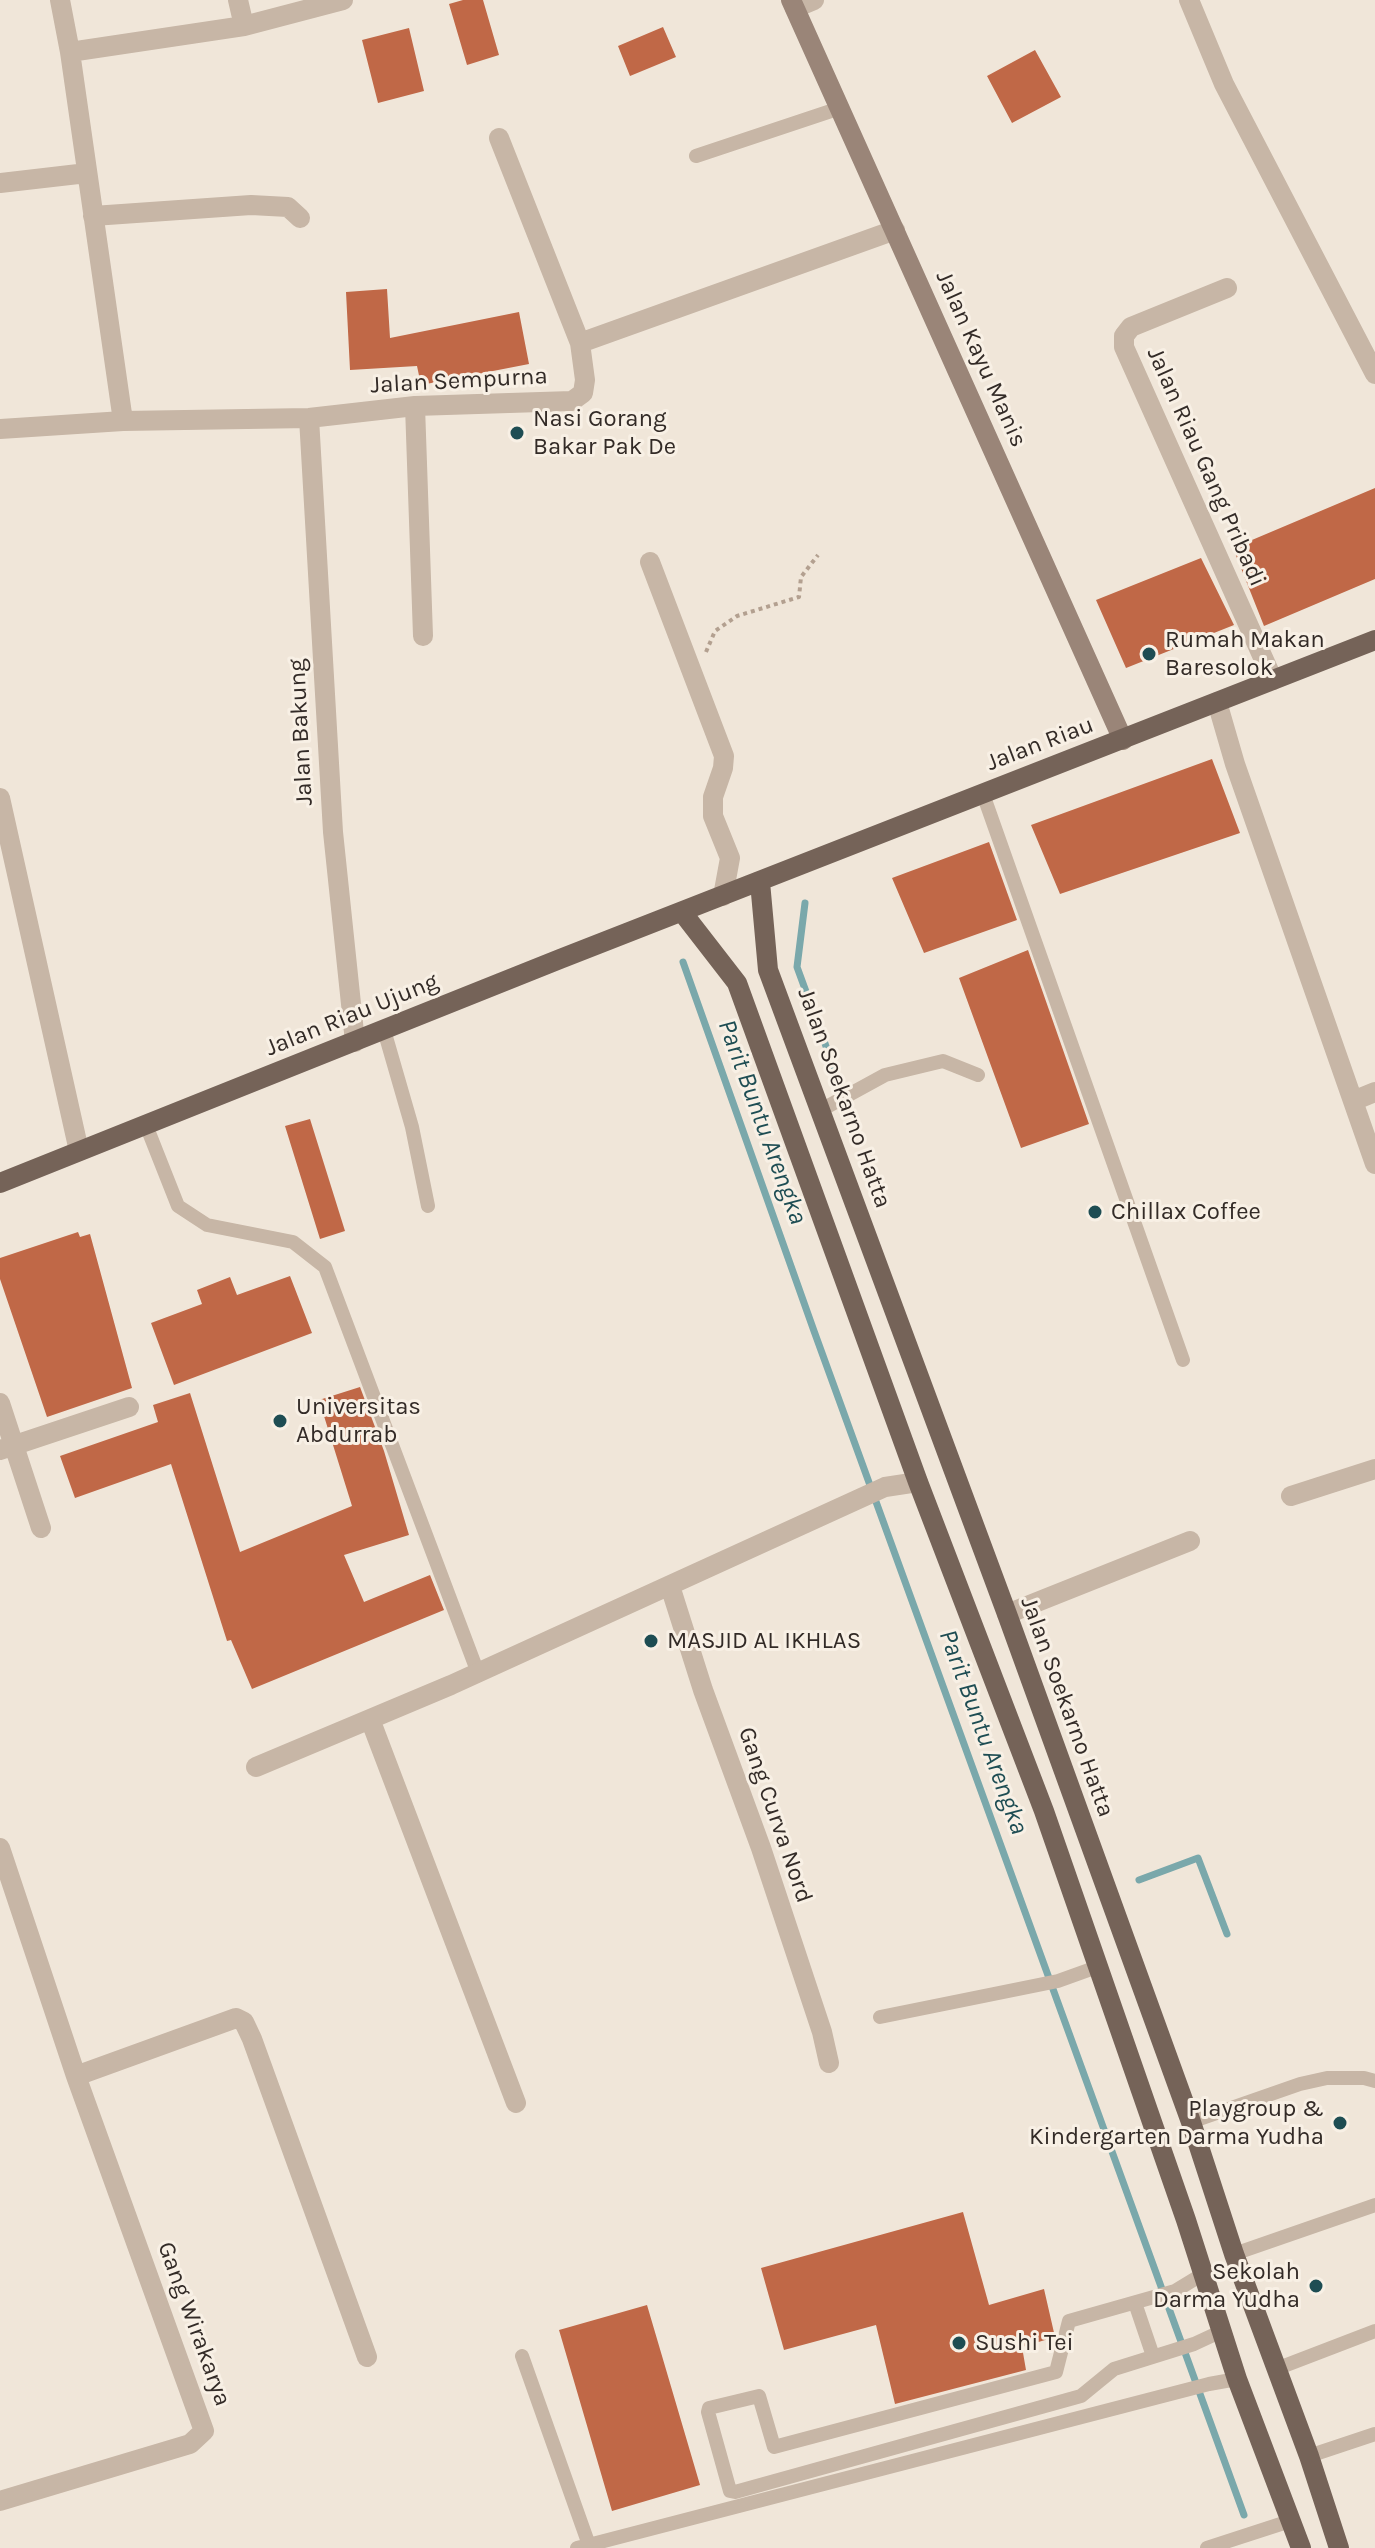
<!DOCTYPE html>
<style>
body{margin:0}
canvas{display:block;background:#f0e6d9}
</style>
<canvas width="1375" height="2548"></canvas>
<script>
const ctx = document.querySelector('canvas').getContext('2d');
ctx.lineJoin = 'round';
function toPath(rows) {
  const path = new Path2D();
  for (const r of rows) {
    path.moveTo(r[0], r[1]);
    for (let i = 2; i < r.length; i += 2) path.lineTo(r[i], r[i + 1]);
  }
  return path;
}
function strokePath(path, color, width, dash) {
  ctx.strokeStyle = color;
  ctx.lineWidth = width;
  ctx.lineCap = dash ? 'butt' : 'round';
  ctx.setLineDash(dash || []);
  ctx.stroke(path);
}
function paint(path, color) {
  ctx.fillStyle = color;
  ctx.fill(path, 'evenodd');
}
function drawText(font, color, halo, rows, align = 'center') {
  ctx.font = font + ' Karla,sans-serif';
  ctx.lineWidth = 6;
  ctx.setLineDash([]);
  ctx.textBaseline = 'middle';
  ctx.strokeStyle = halo;
  ctx.fillStyle = color;
  for (const [text, x, y, turn = 0] of rows) {
    ctx.save();
    ctx.translate(x, y);
    ctx.rotate((+turn || 0) * Math.PI / 180);
    ctx.textAlign = isNaN(turn) ? turn : align;
    if (halo) ctx.strokeText(text, 0, 0);
    ctx.fillText(text, 0, 0);
    ctx.restore();
  }
}
strokePath(toPath([
 [805,903,797,967,838,1079],
 [683,962,814,1331,1244,2515],
 [1139,1880,1198,1858,1227,1934]
]), '#7aa8ab', 7);
paint(toPath([
 [463,0,483,0,499,55,467,65,449,4],
 [663,27,676,57,630,76,618,46],
 [409,28,424,91,378,103,362,40],
 [1035,50,1061,97,1012,123,987,76],
 [387,289,390,338,519,312,529,364,421,385,417,366,350,370,346,292],
 [1375,488,1375,579,1264,626,1233,548],
 [1201,558,1234,625,1126,668,1096,600],
 [1212,759,1240,833,1060,894,1031,825],
 [989,842,1017,920,924,953,892,878],
 [1028,950,1089,1124,1021,1148,959,978],
 [310,1119,345,1231,320,1239,285,1126],
 [78,1232,80,1237,90,1234,132,1388,47,1417,0,1279,0,1258],
 [290,1276,312,1333,174,1385,151,1323,202,1304,197,1290,230,1277,237,1295],
 [360,1387,384,1451,409,1535,344,1555,364,1602,430,1575,444,1610,252,1689,231,1640,227,1641,171,1464,75,1498,60,1456,158,1422,153,1405,190,1393,240,1552,352,1506,319,1400],
 [963,2212,989,2305,1044,2289,1055,2337,1022,2347,1026,2370,895,2404,876,2325,784,2350,761,2268],
 [647,2305,700,2485,612,2511,559,2330]
]), '#c06847');
strokePath(toPath([
 [706,652,715,631,737,616,799,597,801,577,818,555]
]), '#b3a090', 4, [4, 4]);
strokePath(toPath([
 [696,156,840,108],
 [983,794,1183,1360],
 [384,1030,412,1127,428,1206],
 [821,1110,885,1075,943,1061,978,1075],
 [146,1125,178,1206,207,1225,293,1242,325,1267,478,1673],
 [880,2017,1058,1981,1097,1967],
 [1191,2122,1300,2084,1327,2078,1364,2078,1375,2081],
 [1234,2254,1375,2205],
 [1203,2274,1175,2291,1069,2321,1056,2372,774,2447,759,2396,709,2408,708,2412,730,2491,735,2492,1081,2396,1114,2369,1194,2344,1222,2331],
 [1135,2303,1153,2356],
 [522,2356,589,2545],
 [1276,2369,1375,2331],
 [1309,2456,1375,2434],
 [577,2548,1209,2384,1237,2379],
 [1207,2548,1290,2521]
]), '#c7b6a6', 14);
strokePath(toPath([
 [60,0,70,52,123,421],
 [238,0,244,26],
 [1189,0,1224,84,1375,374],
 [795,8,814,0],
 [70,52,244,26,343,0],
 [499,138,580,343],
 [0,183,87,173],
 [93,216,251,205,288,207,300,218],
 [1227,288,1131,327,1124,336,1124,347,1273,680],
 [415,406,423,636],
 [309,418,333,832,355,1042],
 [0,429,123,421,309,418,415,406,572,401,583,393,585,380,580,343,895,230],
 [650,562,724,756,723,768,713,797,713,816,730,858,723,896],
 [1217,702,1235,764,1375,1164],
 [0,798,79,1151],
 [1353,1101,1375,1092],
 [0,1403,41,1528],
 [0,1450,129,1407],
 [1291,1496,1375,1469],
 [670,1586,703,1690,761,1848,822,2032,829,2063],
 [1007,1614,1190,1541],
 [370,1719,516,2103],
 [256,1767,451,1685,885,1487,918,1482],
 [0,1848,76,2076,204,2431,190,2444,0,2501],
 [76,2076,236,2018,244,2022,252,2039,367,2357]
]), '#c7b6a6', 20);
strokePath(toPath([
 [791,0,1123,740]
]), '#9a8578', 20);
strokePath(toPath([
 [760,882,768,970,1007,1614,1191,2122,1234,2254,1309,2456,1339,2548],
 [682,912,737,983,918,1482,1044,1811,1186,2220,1237,2379,1301,2548],
 [0,1183,560,959,1375,640]
]), '#756358', 20);
for (const [x, y, r, color] of [
 [517,433,8,"#1e4d53"],
 [1149,654,8,"#1e4d53"],
 [1095,1212,8,"#1e4d53"],
 [280,1421,8,"#1e4d53"],
 [651,1641,8,"#1e4d53"],
 [1340,2123,8,"#1e4d53"],
 [1316,2286,8,"#1e4d53"],
 [959,2343,8,"#1e4d53"]
]) {
  const dot = new Path2D();
  dot.arc(x, y, r, 0, 2 * Math.PI);
  ctx.fillStyle = color;
  ctx.fill(dot);
  strokePath(dot, '#f8f0e5', 3);
}
drawText('24px', '#332b27', '#f8f0e5', [
 ["Jalan Kayu Manis",981,359,66],
 ["Jalan Sempurna",459,381,-3],
 ["Jalan Riau Gang Pribadi",1206,467,66],
 ["Jalan Bakung",301,732,-93],
 ["Jalan Riau",1040,744,-21],
 ["Jalan Riau Ujung",352,1015,-22],
 ["Jalan Soekarno Hatta",844,1098,70],
 ["Jalan Soekarno Hatta",1067,1707,70],
 ["Gang Curva Nord",775,1815,71],
 ["Gang Wirakarya",194,2324,70]
]);
drawText('24px', '#332b27', '#f8f0e5', [
 ["Nasi Gorang",533,419],
 ["Bakar Pak De",533,447],
 ["Rumah Makan",1165,640],
 ["Baresolok",1165,668],
 ["Chillax Coffee",1111,1212],
 ["Universitas",296,1407],
 ["Abdurrab",296,1435],
 ["MASJID AL IKHLAS",667,1641],
 ["Playgroup &",1324,2109,"right"],
 ["Kindergarten Darma Yudha",1324,2137,"right"],
 ["Sekolah",1300,2272,"right"],
 ["Darma Yudha",1300,2300,"right"],
 ["Sushi Tei",975,2343]
], 'left');
drawText('italic 26px', '#1e4d53', '#f8f0e5', [
 ["Parit Buntu Arengka",762,1122,70],
 ["Parit Buntu Arengka",983,1732,70]
]);
</script>
